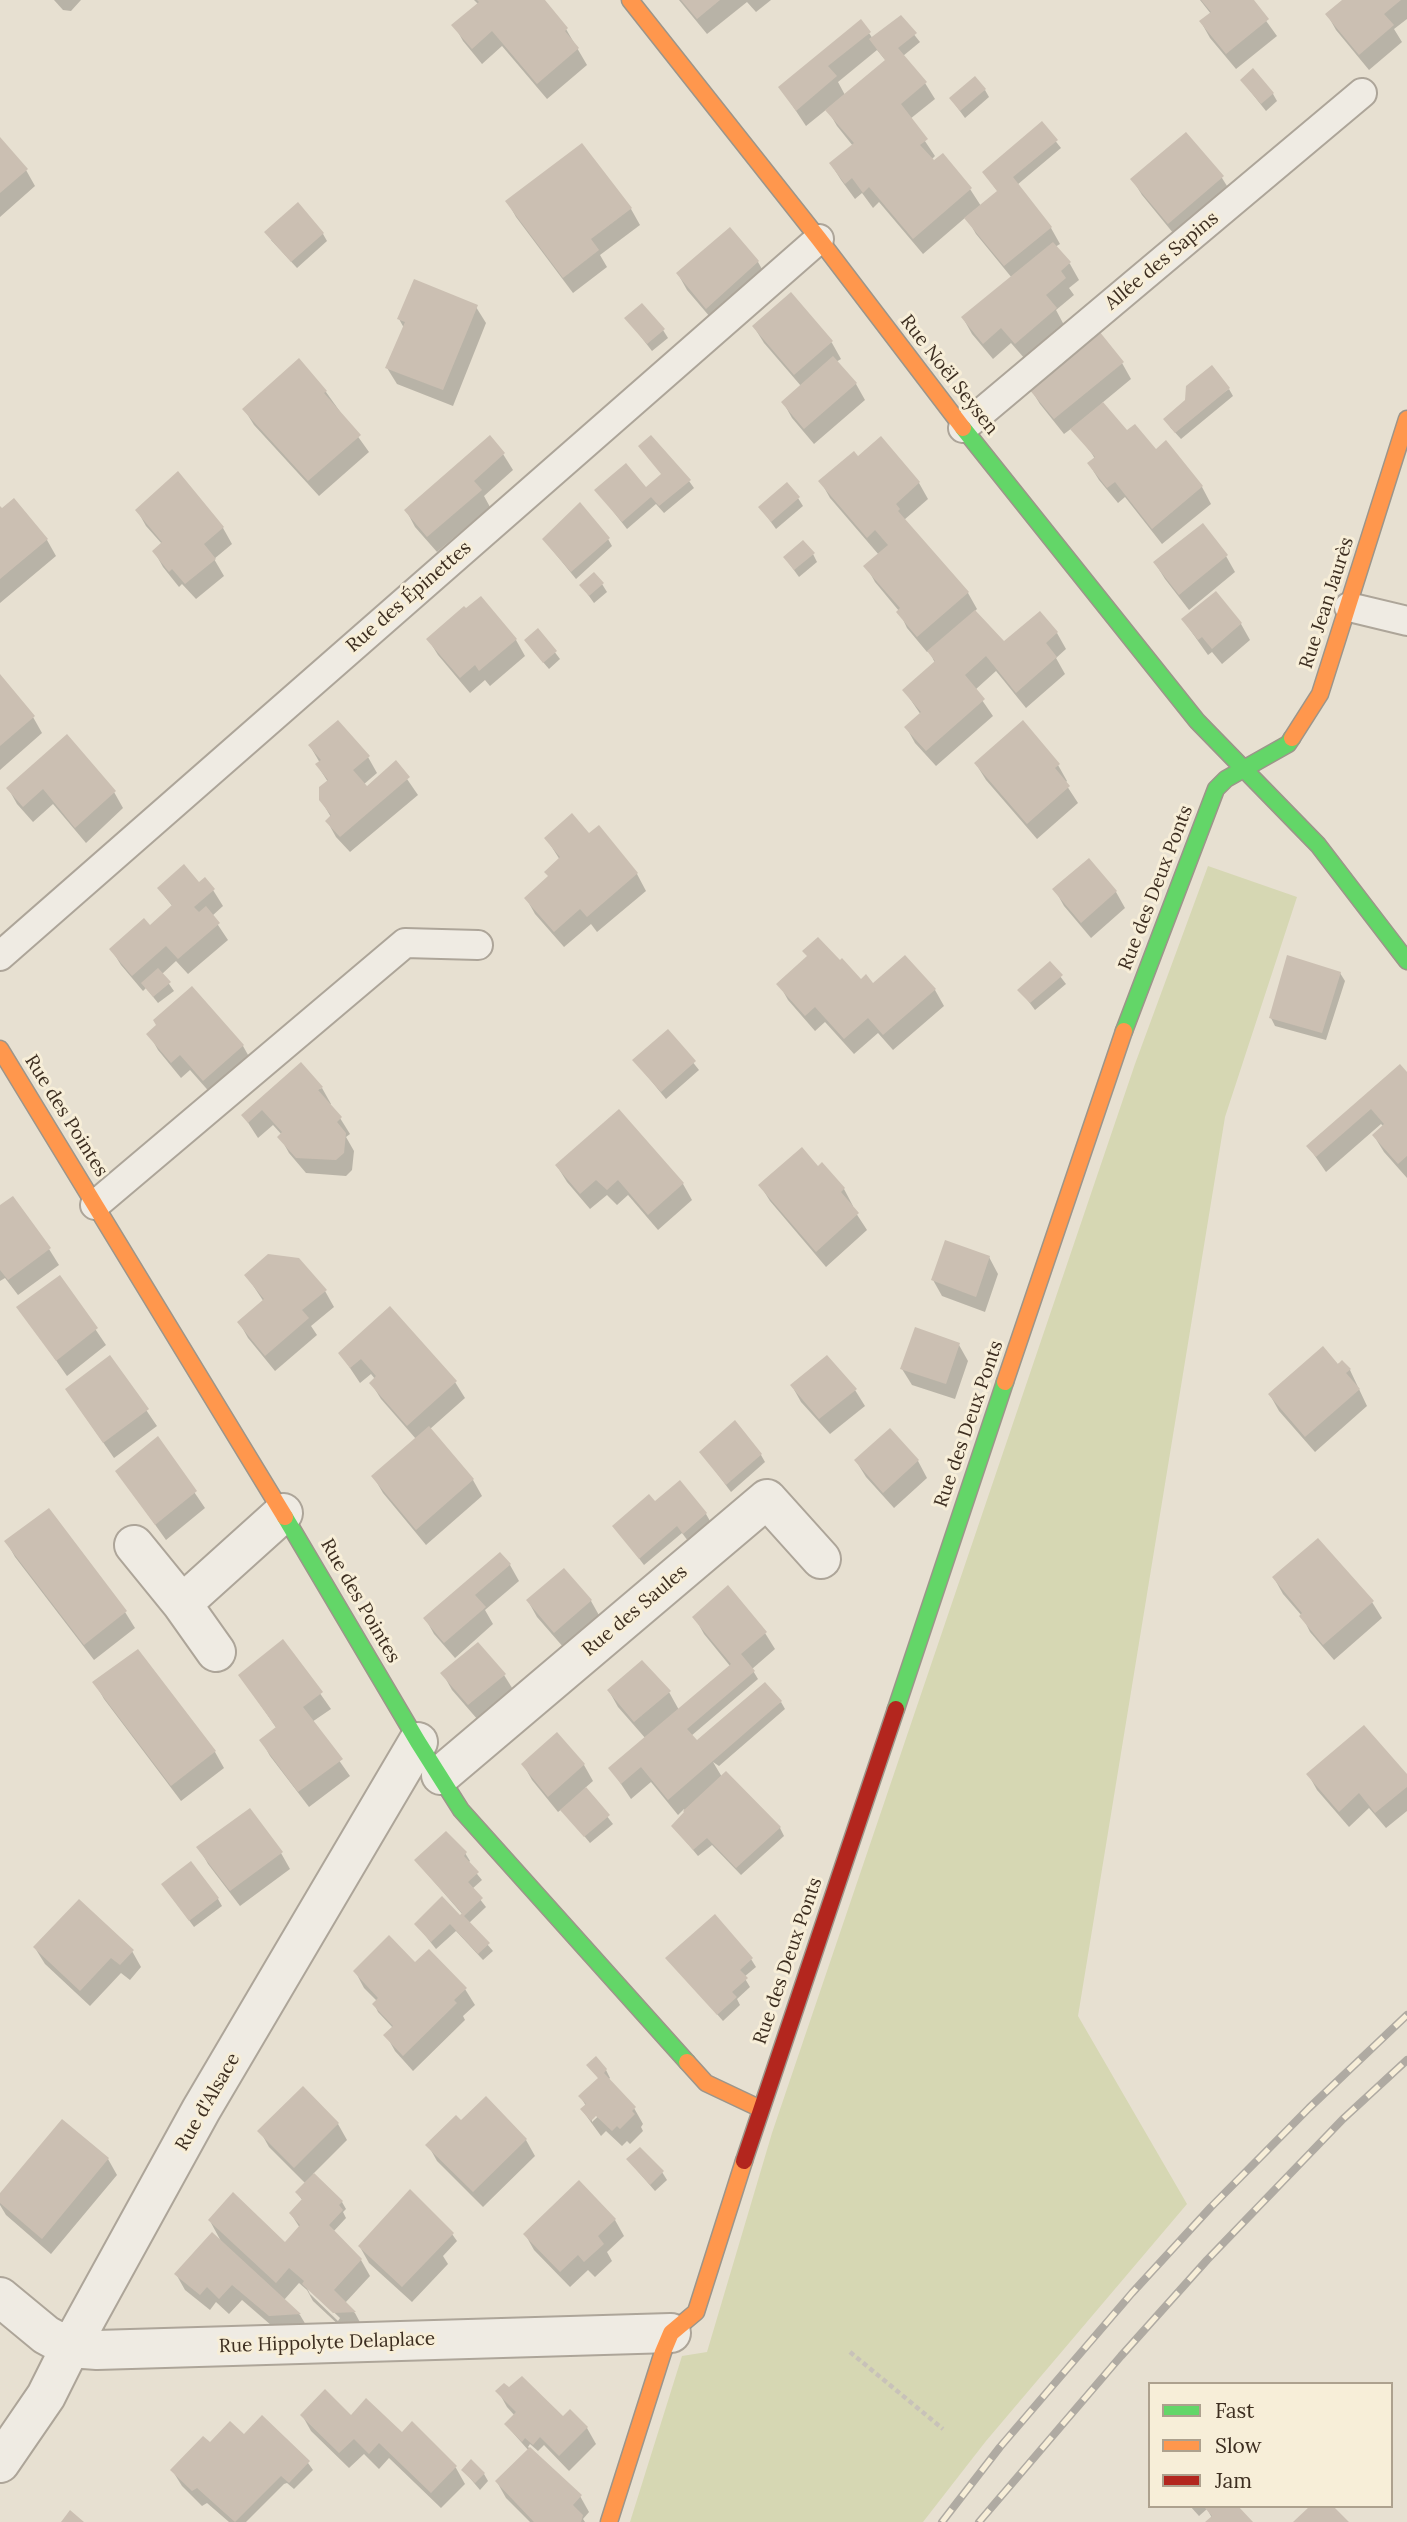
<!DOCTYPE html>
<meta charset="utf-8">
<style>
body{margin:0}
#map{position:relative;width:1407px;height:2522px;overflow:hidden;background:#e7e0d1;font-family:Lora,serif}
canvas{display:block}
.legend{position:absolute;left:1148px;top:2382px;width:245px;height:126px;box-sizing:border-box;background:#f7eed8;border:2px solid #ada18e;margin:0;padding:9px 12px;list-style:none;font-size:21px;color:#3d2e20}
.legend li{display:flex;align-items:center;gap:14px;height:35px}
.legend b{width:35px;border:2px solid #ada18e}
</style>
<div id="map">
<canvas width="1407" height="2522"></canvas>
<ul class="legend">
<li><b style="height:9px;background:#63d668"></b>Fast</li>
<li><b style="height:9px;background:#ff974d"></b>Slow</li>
<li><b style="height:9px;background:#b3261e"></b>Jam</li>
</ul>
</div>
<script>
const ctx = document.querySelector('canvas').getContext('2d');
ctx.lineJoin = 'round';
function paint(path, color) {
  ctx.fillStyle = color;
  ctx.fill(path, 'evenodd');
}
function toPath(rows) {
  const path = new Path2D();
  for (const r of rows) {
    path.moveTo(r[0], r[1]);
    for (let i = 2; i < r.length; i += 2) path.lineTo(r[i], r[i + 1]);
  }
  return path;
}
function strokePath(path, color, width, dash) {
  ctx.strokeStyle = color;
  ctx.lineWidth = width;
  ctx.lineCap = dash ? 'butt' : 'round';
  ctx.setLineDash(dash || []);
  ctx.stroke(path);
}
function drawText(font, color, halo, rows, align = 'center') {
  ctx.font = font + ' Lora,serif';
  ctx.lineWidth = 6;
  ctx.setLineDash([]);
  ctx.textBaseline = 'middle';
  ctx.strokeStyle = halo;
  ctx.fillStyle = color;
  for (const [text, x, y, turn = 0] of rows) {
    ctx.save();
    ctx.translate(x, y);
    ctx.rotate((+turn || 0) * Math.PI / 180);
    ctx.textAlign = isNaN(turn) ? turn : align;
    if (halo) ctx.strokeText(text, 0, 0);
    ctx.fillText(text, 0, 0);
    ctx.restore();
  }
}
paint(toPath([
 [1208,866,1297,897,1225,1117,1078,2016,1187,2204,986,2441,923,2522,630,2522,682,2356,707,2352,772,2133,1135,1064]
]), '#d6d7b3');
paint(toPath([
 [54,0,81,0,71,11,63,10],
 [474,0,543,0,566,29,587,65,547,99,502,46,482,64,463,41,454,25,478,4],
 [679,0,771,0,756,12,747,2,707,34],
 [1200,0,1251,0,1277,36,1236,69,1210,38,1201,22,1211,14],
 [1345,0,1407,0,1407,19,1394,29,1402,42,1369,70,1336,30,1327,14],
 [900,17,920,42,903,56,925,83,935,99,910,119,935,156,931,160,970,189,981,206,998,192,984,173,1042,124,1061,148,1017,185,1051,228,1060,244,1055,247,1070,264,1079,280,1069,288,1074,295,1056,310,1064,325,1025,359,1011,343,993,359,972,334,963,318,1012,278,976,234,966,217,923,254,879,202,873,208,862,193,855,199,841,180,831,164,853,146,837,126,827,109,806,126,780,87,869,33,873,39],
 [877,50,886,61,845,95,838,82],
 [1242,81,1273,94,1277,101,1266,111],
 [985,90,989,97,965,118,951,99],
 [1186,135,1222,178,1232,194,1178,239,1142,195,1132,179],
 [0,140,26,170,35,186,0,217],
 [582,145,631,209,640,225,600,255,607,267,573,293,516,217,507,201],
 [729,229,758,262,767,278,716,324,687,290,678,274],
 [323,234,327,241,297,268,271,240],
 [790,295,832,343,841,359,836,362,856,384,865,400,814,444,792,418,783,402,801,386,764,343,754,327],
 [476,307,486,323,453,406,397,384,387,368,404,328,399,319],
 [627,319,663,330,668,338,652,351],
 [299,361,326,392,369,452,319,496,254,425,244,409],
 [1122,363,1131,379,1102,403,1127,433,1156,451,1166,442,1202,487,1211,504,1162,544,1125,497,1118,503,1099,480,1089,464,1095,459,1092,454,1072,428,1064,434,1040,404,1030,388],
 [1229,389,1233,396,1181,439,1170,427],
 [881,439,919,483,928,499,904,520,968,593,977,609,974,612,1004,644,1057,633,1066,649,1056,658,1065,674,1026,708,996,671,975,690,993,716,936,766,915,743,906,727,921,715,904,690,935,663,929,651,927,652,907,628,899,611,875,582,866,566,879,555,830,498,821,482,858,458],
 [503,454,513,470,484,496,490,507,437,552,415,527,406,510],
 [689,481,694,488,664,513,656,504,627,529,597,491,645,490],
 [798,498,803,506,776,529,760,507],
 [14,501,47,540,56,556,0,603,0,509,2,511],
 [137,510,223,528,232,544,214,559,224,576,196,599,182,584,179,587,163,567,154,551,162,544,146,526],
 [608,539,612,546,576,579,544,540],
 [813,554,817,562,799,577,785,558],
 [1226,556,1235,572,1189,610,1165,579,1155,563],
 [602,584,607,592,594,603,581,585],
 [1183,620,1241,624,1250,640,1222,664,1212,652,1208,655],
 [538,630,560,659,549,669,531,648],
 [428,639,516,640,525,656,490,686,485,680,470,693,438,655],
 [0,677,33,717,42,733,0,770],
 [67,736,114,792,123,808,86,843,53,804,33,822,17,804,8,788],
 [310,746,368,757,377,773,363,785,366,788,396,763,418,795,350,852,336,837,327,821,331,817,320,799,328,782,317,765,320,763],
 [976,764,1058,765,1067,781,1065,783,1078,803,1037,839,986,780],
 [598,827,637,874,646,891,597,932,591,924,564,947,535,914,526,898,549,878,560,860,546,838,589,836],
 [1089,861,1116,892,1125,908,1091,938,1064,906,1055,890],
 [199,884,213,890,223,906,212,916,228,940,188,974,176,961,162,974,174,991,158,1003,146,988,143,991,121,965,111,949,149,927,173,907,159,889],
 [1050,963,1066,984,1035,1010,1020,990],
 [1340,973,1345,981,1326,1040,1275,1026,1271,1018],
 [861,982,873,986,935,990,944,1006,893,1050,878,1033,854,1054,825,1022,815,1031,788,1000,779,984],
 [668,1031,699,1070,666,1099,634,1060],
 [149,1034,243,1046,252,1062,213,1096,190,1070,181,1078,158,1050],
 [1407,1075,1407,1178,1384,1152,1374,1136,1384,1127,1381,1124,1326,1172,1308,1146],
 [322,1088,331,1104,329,1105,340,1118,350,1134,346,1137,354,1151,352,1170,346,1176,306,1173,289,1153,280,1137,282,1135,273,1125,258,1138,243,1115],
 [619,1112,683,1184,692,1200,658,1230,628,1195,617,1205,607,1195,590,1209,567,1182,557,1166],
 [822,1165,844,1189,853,1206,852,1207,867,1230,826,1267,770,1201,760,1185,818,1168],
 [0,1207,49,1249,59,1265,18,1295,5,1278,0,1281],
 [989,1257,998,1274,985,1312,942,1296,933,1280],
 [246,1275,325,1291,334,1307,311,1326,317,1335,275,1371,248,1338,239,1322,264,1302],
 [60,1277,106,1345,67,1376,19,1308],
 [959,1345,968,1361,955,1399,912,1385,902,1369],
 [340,1353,455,1382,465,1398,430,1429,473,1480,482,1496,426,1545,383,1493,373,1476,416,1439,381,1399,371,1383,375,1379,371,1374,360,1383],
 [110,1357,157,1426,114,1458,77,1405],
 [1342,1362,1350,1370,1367,1406,1315,1452,1279,1411,1270,1395],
 [792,1386,855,1390,865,1406,830,1434,801,1402],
 [890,1431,918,1461,927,1478,894,1508,866,1477,856,1461],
 [158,1439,205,1508,166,1540,117,1471],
 [701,1452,761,1455,765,1462,731,1492],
 [655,1504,706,1514,710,1521,688,1541,682,1533,644,1565,614,1526],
 [6,1541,125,1612,135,1628,94,1660,15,1557],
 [500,1554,510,1565,519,1581,485,1610,493,1624,455,1658,434,1634,425,1618],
 [1274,1578,1372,1602,1382,1618,1334,1660,1310,1632,1302,1616,1283,1594],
 [528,1601,591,1601,600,1617,564,1648,537,1617],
 [695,1618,765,1633,775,1649,752,1669,758,1679,691,1736,697,1743,781,1702,785,1709,719,1766,713,1762,722,1777,780,1828,784,1836,741,1875,712,1845,698,1856,673,1826,686,1813,684,1809,678,1815,651,1782,631,1799,611,1769,646,1739,618,1707,609,1691,669,1692,679,1710,730,1666,704,1634],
 [283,1641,331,1709,312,1722,350,1776,309,1807,270,1756,261,1740,277,1729,240,1675],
 [137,1651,215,1752,224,1768,181,1801,104,1699,95,1683],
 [443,1674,504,1675,514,1691,478,1720,452,1690],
 [557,1735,584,1765,593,1781,585,1788,613,1824,590,1843,562,1809,558,1812,532,1780,523,1764],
 [1308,1774,1407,1777,1407,1811,1386,1828,1369,1808,1349,1827,1317,1790],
 [199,1848,281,1853,290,1869,240,1906,208,1864],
 [465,1853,470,1861,468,1863,482,1880,472,1889,486,1907,469,1923,493,1951,483,1960,456,1931,436,1949,416,1924,460,1918,463,1915,416,1861],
 [168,1892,218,1899,222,1906,194,1927],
 [35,1948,132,1951,141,1967,130,1980,121,1973,90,2006,45,1964],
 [668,1958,751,1959,756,1967,744,1977,750,1987,737,1999,740,2005,723,2021],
 [414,1964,465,1989,475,2005,463,2016,465,2020,413,2071,395,2051,386,2035,393,2028,378,2012,374,2004,377,2001,364,1988,355,1971],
 [589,2066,606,2070,610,2078,608,2080,634,2108,643,2124,641,2127,643,2131,630,2144,627,2141,622,2146,606,2131,601,2136,582,2110,586,2106,580,2096,599,2079],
 [604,2111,592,2122,592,2117],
 [62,2121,108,2159,117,2175,51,2254,6,2215,0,2205,0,2195],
 [460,2121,526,2140,535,2156,483,2207,437,2161,428,2145],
 [338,2124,347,2140,313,2174,342,2202,346,2209,343,2212,346,2218,333,2232,361,2260,370,2276,345,2303,355,2313,363,2328,343,2329,313,2301,307,2290,299,2283,284,2300,300,2315,309,2330,279,2332,242,2300,229,2314,216,2302,210,2310,185,2290,176,2274,222,2243,210,2221,285,2244,300,2228,291,2214,303,2201,297,2193,306,2184,269,2147,260,2131],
 [306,2286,340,2318,338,2321,310,2294],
 [628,2160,662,2172,667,2180,655,2191],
 [579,2183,615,2220,624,2236,607,2252,612,2261,595,2277,588,2270,570,2287,534,2250,525,2234],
 [452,2234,457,2241,443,2256,448,2264,412,2302,369,2263,360,2247],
 [498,2391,563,2419,570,2412,587,2428,596,2444,569,2471,544,2445,538,2451,530,2444,528,2447,580,2496,589,2512,583,2519,585,2522,530,2522,506,2498,497,2482,529,2451,506,2425,515,2416,507,2407],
 [302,2415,351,2418,402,2435,412,2424,456,2468,465,2484,441,2508,389,2458,379,2469,364,2454,349,2468,311,2431],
 [244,2436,308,2463,313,2470,294,2489,287,2483,284,2484,246,2522,229,2522,207,2503,202,2506,182,2486,172,2470,208,2443],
 [463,2470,484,2474,488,2481,480,2490],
 [1190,2506,1235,2506,1251,2522,1207,2522,1212,2518,1207,2509,1199,2516]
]), '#0003');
paint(toPath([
 [477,0,545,0,568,28,565,31,579,48,537,84,492,31,472,49,451,25,479,2],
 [681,0,720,0,697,19],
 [1201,0,1254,0,1269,19,1226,54,1199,21,1211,12],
 [1342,0,1401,0,1384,14,1394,25,1359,55,1325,14],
 [901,15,917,33,898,48,927,82,901,104,928,139,920,145,934,160,943,153,972,188,913,239,869,187,863,193,852,178,845,184,829,163,854,143,825,110,885,60,869,39],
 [861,19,871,32,828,66,837,76,796,111,778,87],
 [1253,68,1274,93,1261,104,1240,80],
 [975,76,986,89,960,111,949,98],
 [1042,121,1058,140,1013,177,1052,227,1004,266,964,218,997,191,982,172],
 [1186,132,1224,176,1168,224,1130,179],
 [0,137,28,169,0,193],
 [582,143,632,208,591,239,599,250,563,278,505,201],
 [298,202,324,233,291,262,264,232],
 [730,227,759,261,706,309,676,273],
 [1053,242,1071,262,1061,271,1066,278,1046,295,1057,308,1015,344,1001,328,983,344,961,317],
 [414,279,478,305,443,390,385,368,405,322,397,319],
 [791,292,833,341,794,375,752,326],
 [642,303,665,329,647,344,624,318],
 [1099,331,1124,362,1054,419,1028,388],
 [833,356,857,383,804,429,781,402],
 [299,358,327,391,324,393,361,435,308,481,242,409],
 [1212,365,1230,388,1175,433,1163,419,1185,400,1186,386],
 [1103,402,1127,430,1135,424,1156,449,1166,440,1203,486,1152,529,1115,482,1107,488,1087,463,1095,457,1070,429],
 [490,435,505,453,474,481,482,490,427,537,404,510],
 [651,435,691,480,659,506,651,497,622,522,594,490,626,463,646,487,661,474,638,446],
 [881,436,920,482,896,504,900,509,898,511,969,592,917,637,896,612,900,608,863,566,888,545,875,530,867,538,818,481,854,451,858,456],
 [178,471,224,527,204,544,216,559,185,584,172,569,169,572,152,551,162,542,135,510],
 [787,482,800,497,771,522,758,507],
 [14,498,48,539,0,579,0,506,2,508],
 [580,502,610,538,571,572,542,539],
 [1203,523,1228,555,1179,595,1153,562],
 [803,540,815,553,794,570,783,557],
 [594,572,604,583,589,596,579,585],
 [1216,591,1242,623,1212,649,1202,637,1198,640,1181,619],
 [481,596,517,639,479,671,475,665,460,678,426,639,464,606,466,608],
 [975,610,1004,641,1040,611,1058,632,1046,643,1057,657,1016,693,986,656,965,675,985,699,926,751,904,727,921,712,902,690,935,661,927,651],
 [538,628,557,651,543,663,524,640],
 [0,674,35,716,0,746],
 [338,720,370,756,353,770,367,786,396,760,410,777,340,837,325,821,331,815,319,800,319,787,328,780,315,764,321,760,308,745],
 [1023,720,1060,764,1055,768,1070,786,1027,824,974,763],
 [67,734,116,791,75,828,43,789,23,807,6,788],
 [572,813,589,833,599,825,638,873,587,917,580,909,554,932,524,898,548,876,544,872,560,857,544,838],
 [1089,858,1117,891,1081,923,1052,889],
 [184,864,199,882,205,877,215,889,194,907,199,912,206,906,220,923,178,959,166,946,132,976,109,949,144,918,150,925,172,905,157,888],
 [818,937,840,960,842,958,861,979,866,974,873,983,905,955,936,989,883,1035,868,1018,844,1039,815,1007,805,1016,776,984,807,956,802,951],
 [1287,955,1341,972,1322,1033,1269,1018],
 [1050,961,1063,975,1030,1003,1017,990],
 [158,968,171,982,153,997,141,983],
 [192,986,244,1045,203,1081,180,1055,171,1063,146,1034,156,1025,153,1020],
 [668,1029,696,1061,661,1092,632,1060],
 [301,1062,323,1087,318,1090,342,1117,337,1122,346,1133,344,1153,336,1160,296,1158,277,1137,282,1132,262,1110,248,1123,241,1115],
 [1400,1064,1407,1072,1407,1156,1398,1164,1372,1135,1384,1124,1371,1109,1316,1157,1306,1146],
 [619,1109,684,1183,648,1215,618,1180,607,1190,596,1180,580,1194,555,1165],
 [802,1147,818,1166,822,1162,845,1188,841,1192,859,1213,816,1252,758,1185],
 [13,1196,51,1248,8,1280,0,1270,0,1205],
 [945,1240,990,1256,976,1297,931,1280],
 [268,1254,299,1258,327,1290,302,1310,309,1318,265,1356,237,1322,264,1299,244,1275],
 [60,1275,98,1328,56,1361,16,1307],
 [390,1306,457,1381,407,1426,369,1383,376,1376,361,1359,350,1368,338,1353],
 [915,1327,960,1343,946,1384,900,1369],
 [1323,1346,1338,1364,1342,1360,1351,1369,1346,1373,1360,1389,1305,1437,1268,1394],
 [110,1355,149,1409,103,1443,65,1389],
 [827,1355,857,1389,819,1419,790,1385],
 [735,1420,762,1454,726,1485,699,1452],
 [429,1426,474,1479,416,1530,371,1476],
 [890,1428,919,1460,883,1493,854,1460],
 [158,1436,197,1491,155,1525,115,1471],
 [680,1480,707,1513,683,1534,677,1526,639,1559,612,1526,649,1494,655,1501],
 [49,1508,127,1611,84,1645,4,1541],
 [1318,1538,1374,1601,1323,1645,1299,1616,1302,1613,1272,1577],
 [500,1552,511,1564,475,1595,486,1607,444,1643,423,1618],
 [564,1568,592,1600,554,1633,526,1600],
 [728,1585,767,1632,741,1654,755,1671,687,1729,697,1740,765,1682,782,1701,668,1800,641,1767,621,1784,608,1768,731,1664,692,1617],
 [283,1639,323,1692,303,1707,343,1759,298,1792,259,1740,276,1727,238,1675],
 [478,1642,506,1674,468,1705,440,1673],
 [138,1649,216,1751,171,1786,92,1682],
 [642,1660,671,1691,634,1722,607,1690],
 [1364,1725,1407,1774,1407,1787,1375,1813,1359,1793,1339,1812,1306,1774],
 [557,1732,585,1764,548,1797,521,1764],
 [726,1771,781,1827,736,1868,707,1838,693,1850,671,1826,684,1812,683,1811],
 [586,1787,610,1815,584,1837,560,1810],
 [250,1808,283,1852,230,1891,196,1847],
 [446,1831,467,1852,464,1856,479,1872,468,1882,483,1898,464,1916,490,1943,478,1954,450,1924,431,1942,414,1924,442,1896,460,1915,462,1913,414,1860],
 [191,1861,219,1898,189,1921,161,1884],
 [79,1899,134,1950,120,1965,111,1958,80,1991,33,1947],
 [715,1914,753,1958,740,1970,748,1978,732,1992,737,1997,717,2015,665,1958],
 [389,1935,415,1962,429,1949,467,1988,454,2000,457,2003,403,2056,383,2035,393,2026,372,2004,378,1998,353,1971],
 [596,2056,607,2069,604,2073,636,2107,632,2111,635,2114,620,2129,617,2126,612,2131,596,2116,591,2121,580,2109,586,2104,578,2096,598,2078,586,2065],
 [303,2086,339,2123,294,2168,257,2131],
 [486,2096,527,2139,473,2192,425,2145,456,2115,461,2120],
 [62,2119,109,2158,42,2239,0,2203,0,2193],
 [640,2147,664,2171,650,2185,626,2159],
 [314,2173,343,2201,339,2205,343,2210,329,2225,362,2259,334,2290,356,2312,333,2313,302,2284,304,2281,289,2268,276,2283,208,2220,233,2192,285,2242,300,2225,289,2213,302,2199,295,2192],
 [579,2180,616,2219,598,2236,604,2244,584,2262,578,2255,560,2272,523,2234],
 [410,2189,454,2233,402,2287,358,2246],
 [212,2232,301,2314,269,2316,232,2285,219,2299,207,2287,200,2295,174,2274],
 [522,2376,563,2416,570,2409,588,2427,559,2456,540,2437,533,2445,525,2438,522,2442,504,2424,516,2412,495,2391,504,2383,509,2387],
 [325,2389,351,2415,366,2398,402,2432,412,2421,457,2466,431,2493,379,2443,369,2454,354,2439,339,2453,300,2415],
 [262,2415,310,2461,289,2483,281,2476,235,2522,197,2488,192,2491,170,2470,203,2436,210,2442,230,2421,244,2434],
 [530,2447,582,2495,573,2505,583,2515,581,2522,534,2522,495,2481],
 [471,2459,485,2473,475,2483,461,2470],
 [1207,2506,1238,2506,1253,2522,1205,2522,1212,2516,1205,2508],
 [1310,2506,1334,2507,1349,2522,1293,2522],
 [70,2510,84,2522,61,2522]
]), '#cbbfb2');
const lane = toPath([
 [963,428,1362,93],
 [1349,607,1407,621],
 [0,956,819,239],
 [95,1205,405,943,478,945]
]);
const street = toPath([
 [134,1545,182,1604,283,1513],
 [182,1604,216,1652],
 [441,1775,767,1499,821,1559],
 [0,2297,46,2335,70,2348,97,2350,671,2333],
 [0,2463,46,2396,70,2348,201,2110,418,1742]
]);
const fast = toPath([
 [963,428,1197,721,1318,845,1407,961],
 [1124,1031,1216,789,1226,779,1288,744,1292,738],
 [285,1517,418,1742,461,1810,687,2062],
 [896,1709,1005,1382]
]);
const slow = toPath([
 [630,0,819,239,963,428],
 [1292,738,1320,694,1407,419],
 [0,1049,285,1517],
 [1005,1382,1124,1031],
 [687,2062,706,2083,761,2109],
 [609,2522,663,2352,671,2333,696,2312,744,2161]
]);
const jam = toPath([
 [744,2161,896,1709]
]);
strokePath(lane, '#ada599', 32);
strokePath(street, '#ada599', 42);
strokePath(fast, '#9c958a', 19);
strokePath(slow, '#9c958a', 19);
strokePath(jam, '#9c958a', 19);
strokePath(toPath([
 [850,2352,943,2429]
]), '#c8c2b9', 4.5, [5, 3.5]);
strokePath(lane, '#efebe3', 28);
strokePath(street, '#efebe3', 38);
strokePath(fast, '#63d668', 16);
strokePath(slow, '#ff974d', 16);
strokePath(jam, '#b3261e', 16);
const rail = toPath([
 [942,2522,1000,2447,1132,2293,1211,2207,1309,2108,1407,2015],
 [979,2522,1121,2356,1207,2260,1343,2119,1407,2060]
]);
strokePath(rail, '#afaaa2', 8);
strokePath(rail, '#f7eed8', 5, [16]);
drawText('19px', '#3d2e20', '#f7eed8', [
 ["Allée des Sapins",1162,261,-40],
 ["Rue Noël Seysen",949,375,52],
 ["Rue des Épinettes",409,597,-41],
 ["Rue Jean Jaurès",1327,603,-72],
 ["Rue des Deux Ponts",1156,888,-69],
 ["Rue des Pointes",66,1116,58],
 ["Rue des Deux Ponts",969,1424,-71],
 ["Rue des Pointes",360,1601,60],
 ["Rue des Saules",635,1611,-40],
 ["Rue des Deux Ponts",788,1961,-71],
 ["Rue d'Alsace",208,2102,-60],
 ["Rue Hippolyte Delaplace",327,2343,-2]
]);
</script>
